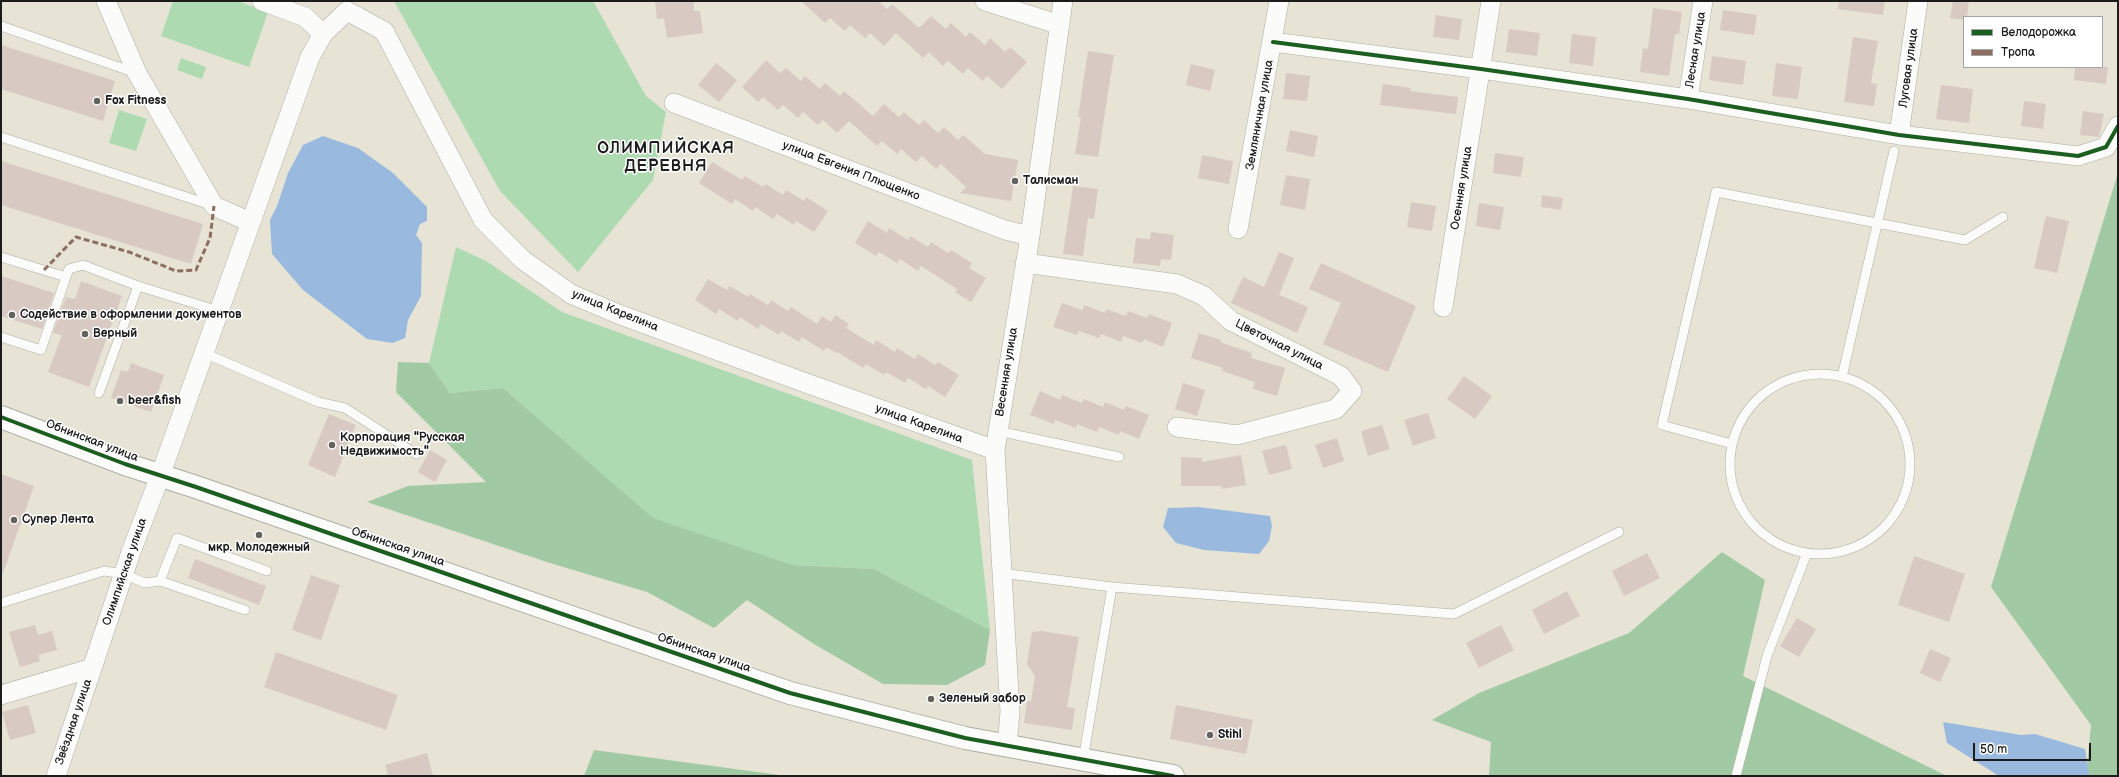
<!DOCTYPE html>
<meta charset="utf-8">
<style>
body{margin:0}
#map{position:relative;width:2119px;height:777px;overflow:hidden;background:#e7e4d6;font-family:"Balsamiq Sans",sans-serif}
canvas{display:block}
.frame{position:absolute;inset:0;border:2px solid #1c1c1c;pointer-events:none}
.legend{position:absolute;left:1963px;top:16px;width:140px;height:52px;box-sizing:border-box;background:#fff;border:1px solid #a4a4a4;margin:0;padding:5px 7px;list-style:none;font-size:12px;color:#1c1c1c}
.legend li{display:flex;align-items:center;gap:8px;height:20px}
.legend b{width:20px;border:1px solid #a4a4a4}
.scale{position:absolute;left:1973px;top:743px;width:118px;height:18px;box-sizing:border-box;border:2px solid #1c1c1c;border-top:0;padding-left:5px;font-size:12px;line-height:14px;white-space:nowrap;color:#1c1c1c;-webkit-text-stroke:3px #fff;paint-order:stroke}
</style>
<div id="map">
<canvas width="2119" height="777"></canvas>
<div class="frame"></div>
<ul class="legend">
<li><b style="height:5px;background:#1b5e20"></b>Велодорожка</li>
<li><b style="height:5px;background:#8d6e63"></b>Тропа</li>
</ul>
<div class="scale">50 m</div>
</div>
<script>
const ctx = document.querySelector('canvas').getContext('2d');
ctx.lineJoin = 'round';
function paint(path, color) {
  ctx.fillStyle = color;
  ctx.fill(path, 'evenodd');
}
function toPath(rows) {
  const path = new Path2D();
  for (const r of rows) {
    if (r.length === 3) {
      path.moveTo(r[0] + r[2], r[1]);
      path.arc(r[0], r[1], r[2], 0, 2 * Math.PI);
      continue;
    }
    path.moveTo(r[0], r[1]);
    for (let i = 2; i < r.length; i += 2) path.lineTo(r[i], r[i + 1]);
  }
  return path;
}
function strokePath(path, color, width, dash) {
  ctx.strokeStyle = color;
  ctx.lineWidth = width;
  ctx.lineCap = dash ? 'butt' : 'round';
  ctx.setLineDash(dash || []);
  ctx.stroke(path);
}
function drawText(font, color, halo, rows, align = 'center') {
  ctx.font = font + ' "Balsamiq Sans",sans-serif';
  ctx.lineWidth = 3;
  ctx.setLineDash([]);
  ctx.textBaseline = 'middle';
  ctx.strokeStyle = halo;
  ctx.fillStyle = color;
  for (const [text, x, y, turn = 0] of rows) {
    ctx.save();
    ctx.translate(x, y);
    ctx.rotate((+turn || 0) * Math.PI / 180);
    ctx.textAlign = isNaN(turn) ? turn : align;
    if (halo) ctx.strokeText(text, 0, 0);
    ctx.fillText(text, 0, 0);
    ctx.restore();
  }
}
paint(toPath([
 [173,1,237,1,268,12,249,67,161,36],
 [394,1,593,1,646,96,666,112,653,180,578,272,500,191],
 [181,58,206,67,202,79,177,70],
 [119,110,147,119,136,151,109,143],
 [456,247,486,261,562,312,972,460,990,630,874,569,793,565,652,518,503,388,450,393,429,363]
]), '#aedab1');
paint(toPath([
 [2118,173,2118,776,2086,776,2091,725,1991,587],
 [398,362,429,363,450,393,503,388,653,518,793,565,874,569,990,630,985,665,947,685,883,684,814,644,747,600,714,628,647,592,550,563,367,502,408,486,486,482,396,392],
 [1722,552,1765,580,1743,676,1947,776,1489,776,1491,742,1432,720,1479,693,1629,633],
 [594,750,787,776,584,776]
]), '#a1c9a4');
paint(toPath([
 [323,136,358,148,393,173,427,207,427,221,420,224,416,235,422,243,421,296,408,320,405,338,393,343,367,339,303,290,272,254,270,220,277,206,288,173,303,145],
 [1199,507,1270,516,1272,526,1269,541,1259,554,1204,550,1176,543,1163,527,1168,508],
 [1943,722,2021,735,2035,734,2085,749,2089,776,1999,776,1947,743]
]), '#99bade');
paint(toPath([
 [655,1,694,1,694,11,700,11,703,33,667,38,664,18,657,19],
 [801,1,878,1,887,9,892,4,919,28,931,16,946,29,951,23,966,37,970,32,985,45,990,38,1005,52,1010,47,1027,62,1002,89,987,76,983,81,968,68,963,74,948,61,943,66,929,52,923,58,896,33,884,46,870,33,865,38,850,25,845,31,830,18,825,23],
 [1839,1,1885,1,1883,15,1838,9],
 [1953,1,1969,1,1967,17,1964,17,1964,20,1950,18],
 [1653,8,1682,12,1679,34,1675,34,1669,76,1640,72,1643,48,1648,49],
 [1723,10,1757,15,1754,35,1720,30],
 [1436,15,1462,19,1459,40,1433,37],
 [1509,29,1540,33,1537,56,1506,52],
 [1572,34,1596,37,1593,66,1569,63],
 [1853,37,1878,41,1871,83,1877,84,1874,106,1844,102],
 [1,45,115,81,103,121,1,89],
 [1088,51,1114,55,1098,157,1075,154,1081,117,1078,117],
 [1712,56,1746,61,1743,85,1709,80],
 [766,60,780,73,786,68,801,81,805,76,820,89,825,83,840,96,844,91,873,116,884,104,899,117,904,112,919,125,924,120,938,133,944,127,958,140,963,135,985,154,1018,160,1011,201,960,193,966,187,941,164,936,169,922,156,916,162,901,149,897,154,882,141,877,146,849,121,837,133,823,120,818,125,803,112,798,118,783,105,778,110,763,97,758,102,742,87],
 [716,63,737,80,719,102,698,85],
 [1776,63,1802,67,1798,99,1772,96],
 [1191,64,1215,70,1210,91,1186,85],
 [2075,67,2108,67,2106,84,2074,80],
 [1286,73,1310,76,1307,101,1283,99],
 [1383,84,1411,88,1410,91,1458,97,1456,114,1380,105],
 [1941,85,1973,89,1969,123,1936,119],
 [2024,101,2046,104,2043,129,2021,126],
 [2083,111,2104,114,2099,137,2080,135],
 [1290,130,1318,136,1314,157,1286,151],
 [1495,153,1524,157,1521,177,1493,173],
 [1202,155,1233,161,1229,184,1198,178],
 [1,161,203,224,191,264,1,205],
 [712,162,742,180,745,176,763,187,766,184,783,195,786,190,804,201,806,197,828,211,814,232,796,221,794,225,777,214,773,219,755,207,753,211,735,199,732,204,699,183],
 [1286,175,1310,179,1305,210,1280,205],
 [1073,186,1098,189,1094,219,1088,218,1083,256,1063,254],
 [1542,195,1563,198,1561,210,1541,207],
 [1411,202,1436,206,1432,231,1407,227],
 [1479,203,1504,207,1500,230,1476,226],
 [2046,216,2069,221,2057,273,2034,268],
 [868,221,887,233,889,228,908,240,910,236,928,247,931,242,948,253,951,250,972,263,969,268,986,278,971,302,955,292,957,289,921,266,918,271,900,259,897,263,879,252,876,256,855,243],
 [1151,232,1174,235,1171,260,1161,259,1160,266,1133,263,1136,238,1150,239],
 [1279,252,1294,258,1279,295,1308,307,1297,333,1231,303,1243,277,1264,287],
 [1321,263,1416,306,1388,372,1323,344,1341,303,1309,289],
 [1,276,54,293,42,329,1,316],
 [708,279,727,290,730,286,748,297,750,294,768,305,771,300,788,311,791,307,817,324,822,316,831,322,835,315,849,324,846,328,874,345,876,340,895,352,897,348,915,359,918,354,935,365,938,362,959,375,945,397,928,386,926,389,908,378,905,383,886,372,884,375,866,364,863,368,837,352,836,353,826,347,824,351,802,337,799,342,781,331,779,335,761,324,758,329,740,317,738,321,719,309,716,314,695,300],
 [81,281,122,296,89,387,48,372,62,335,53,333,66,297,75,299],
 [1062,303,1083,310,1084,305,1105,313,1106,309,1126,316,1128,311,1147,318,1149,314,1172,323,1163,347,1144,339,1142,343,1123,336,1121,342,1101,334,1099,338,1079,331,1077,335,1053,327],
 [1199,333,1221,340,1220,342,1252,353,1251,358,1285,368,1277,396,1253,389,1255,382,1222,371,1223,368,1191,358],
 [131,363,164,375,151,412,111,398,121,370,128,372],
 [1464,376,1492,396,1475,419,1447,399],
 [1183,383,1205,390,1197,416,1175,409],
 [1040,391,1060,400,1062,395,1082,403,1084,399,1103,407,1105,402,1124,410,1126,406,1149,415,1139,439,1120,431,1119,435,1099,427,1097,432,1077,424,1076,428,1055,420,1054,424,1030,415],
 [1428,413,1436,438,1413,446,1404,420],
 [329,414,356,425,335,477,308,465],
 [1382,425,1390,449,1368,456,1361,431],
 [1337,438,1344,461,1323,468,1315,445],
 [1286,445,1292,469,1269,475,1262,451],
 [430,450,447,460,435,482,418,472],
 [1241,455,1246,485,1222,489,1221,486,1181,486,1181,457,1202,458,1202,462],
 [1,474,34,486,3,573,1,573],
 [1647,553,1660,578,1624,596,1612,571],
 [1914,556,1965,574,1949,622,1898,605],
 [195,559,266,586,259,605,188,578],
 [311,575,340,585,321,640,292,630],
 [1567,591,1580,616,1544,634,1532,610],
 [1797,618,1816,629,1799,657,1780,646],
 [35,625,38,635,52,631,57,650,38,655,40,661,20,667,9,632],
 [1501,625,1514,650,1479,668,1466,643],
 [1042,631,1079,637,1067,707,1075,708,1072,730,1024,723,1027,701,1031,701,1035,676,1027,664,1032,632],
 [1930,649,1951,658,1940,682,1920,673],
 [276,652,398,695,386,730,264,687],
 [28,705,36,733,10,740,2,712],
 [1176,705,1253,720,1246,754,1170,739],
 [427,753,433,776,388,776,385,765]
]), '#d8c9c2');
const lane = toPath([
 [1,26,136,73],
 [1,137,211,205],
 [1,257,66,277,41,350,1,337],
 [66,277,69,269,83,265,138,286],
 [204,353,318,402,345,408,416,454],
 [1820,464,90],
 [1842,377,1894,151],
 [99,393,138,286,219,311],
 [998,431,1119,457],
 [1732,444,1662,425,1716,192,1965,240,2003,217],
 [1001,573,1112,587,1454,614,1619,532],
 [160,581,177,538,267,571],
 [1,603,104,571,124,574,145,583,160,581,245,610],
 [1083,760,1112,587],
 [1736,776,1767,656,1807,553]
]);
const street = toPath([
 [106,1,137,73,214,206,250,222],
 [262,1,305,17,323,34],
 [985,1,1060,25],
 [347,11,384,31,483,220,523,260,571,294,618,314,806,383,995,450],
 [1273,42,1481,69,1688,99,1899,135,2078,156,2106,147,2118,126],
 [1688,99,1703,1],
 [674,103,1005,230,1030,236],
 [1899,135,1918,1],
 [1238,229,1279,1],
 [1025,263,1177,284,1204,296,1231,321,1341,376,1352,391,1336,409,1237,435,1177,427],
 [1443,307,1491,1],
 [1,695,92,668],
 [1007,746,1010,712,995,450,1030,236,1063,1],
 [56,776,131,552,160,476,310,57,323,34,347,11]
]);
const secondary = toPath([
 [1,417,125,464,196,487,790,693,965,738,1173,776]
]);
strokePath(lane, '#aeaca4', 10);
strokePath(street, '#aeaca4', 20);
strokePath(secondary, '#aeaca4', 24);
strokePath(lane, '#fbfbf9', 9);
strokePath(street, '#fbfbf9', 19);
strokePath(secondary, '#fbfbf9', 22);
strokePath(toPath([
 [44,270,76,237,129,252,176,271,196,270,210,238,214,206]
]), '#8d6e63', 3, [6, 3]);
strokePath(toPath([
 [1273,42,1481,69,1688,99,1899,135,2078,156,2106,147,2118,126],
 [1,417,125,464,196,487,790,693,965,738,1173,776]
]), '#1b5e20', 4);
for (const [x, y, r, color] of [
 [97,101,4,"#63625d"],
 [1015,181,4,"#63625d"],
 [12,315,4,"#63625d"],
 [85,334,4,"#63625d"],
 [120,401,4,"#63625d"],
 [332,445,4,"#63625d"],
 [14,520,4,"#63625d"],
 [259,535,4,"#63625d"],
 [931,699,4,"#63625d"],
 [1210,735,4,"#63625d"]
]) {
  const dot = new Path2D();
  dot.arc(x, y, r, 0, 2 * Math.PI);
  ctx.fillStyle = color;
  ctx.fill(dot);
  strokePath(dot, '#fff', 1.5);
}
drawText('12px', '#1c1c1c', '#fff', [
 ["Лесная улица",1696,50,-81],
 ["Луговая улица",1909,68,-82],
 ["Земляничная улица",1260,115,-80],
 ["улица Евгения Плющенко",851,171,21],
 ["Осенняя улица",1462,188,-81],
 ["улица Карелина",615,311,22],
 ["Цветочная улица",1279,345,27],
 ["Весенняя улица",1007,372,-81],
 ["улица Карелина",919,424,20],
 ["Обнинская улица",92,441,21],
 ["Обнинская улица",398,547,19],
 ["Олимпийская улица",125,572,-71],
 ["Обнинская улица",704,653,19],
 ["Звёздная улица",74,722,-71]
]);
drawText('bold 12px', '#1c1c1c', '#fff', [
 ["Fox Fitness",105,101],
 ["Талисман",1023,181],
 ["Содействие в оформлении документов",20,315],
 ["Верный",93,334],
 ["beer&fish",128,401],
 ["Корпорация \"Русская",340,438],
 ["Недвижимость\"",340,452],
 ["Супер Лента",22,520],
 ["мкр. Молодежный",259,548,"center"],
 ["Зеленый забор",939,699],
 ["Stihl",1218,735]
], 'left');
ctx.letterSpacing = '1px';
drawText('bold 16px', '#1c1c1c', '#fff', [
 ["ОЛИМПИЙСКАЯ",666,149],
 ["ДЕРЕВНЯ",666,167]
]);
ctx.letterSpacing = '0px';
</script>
